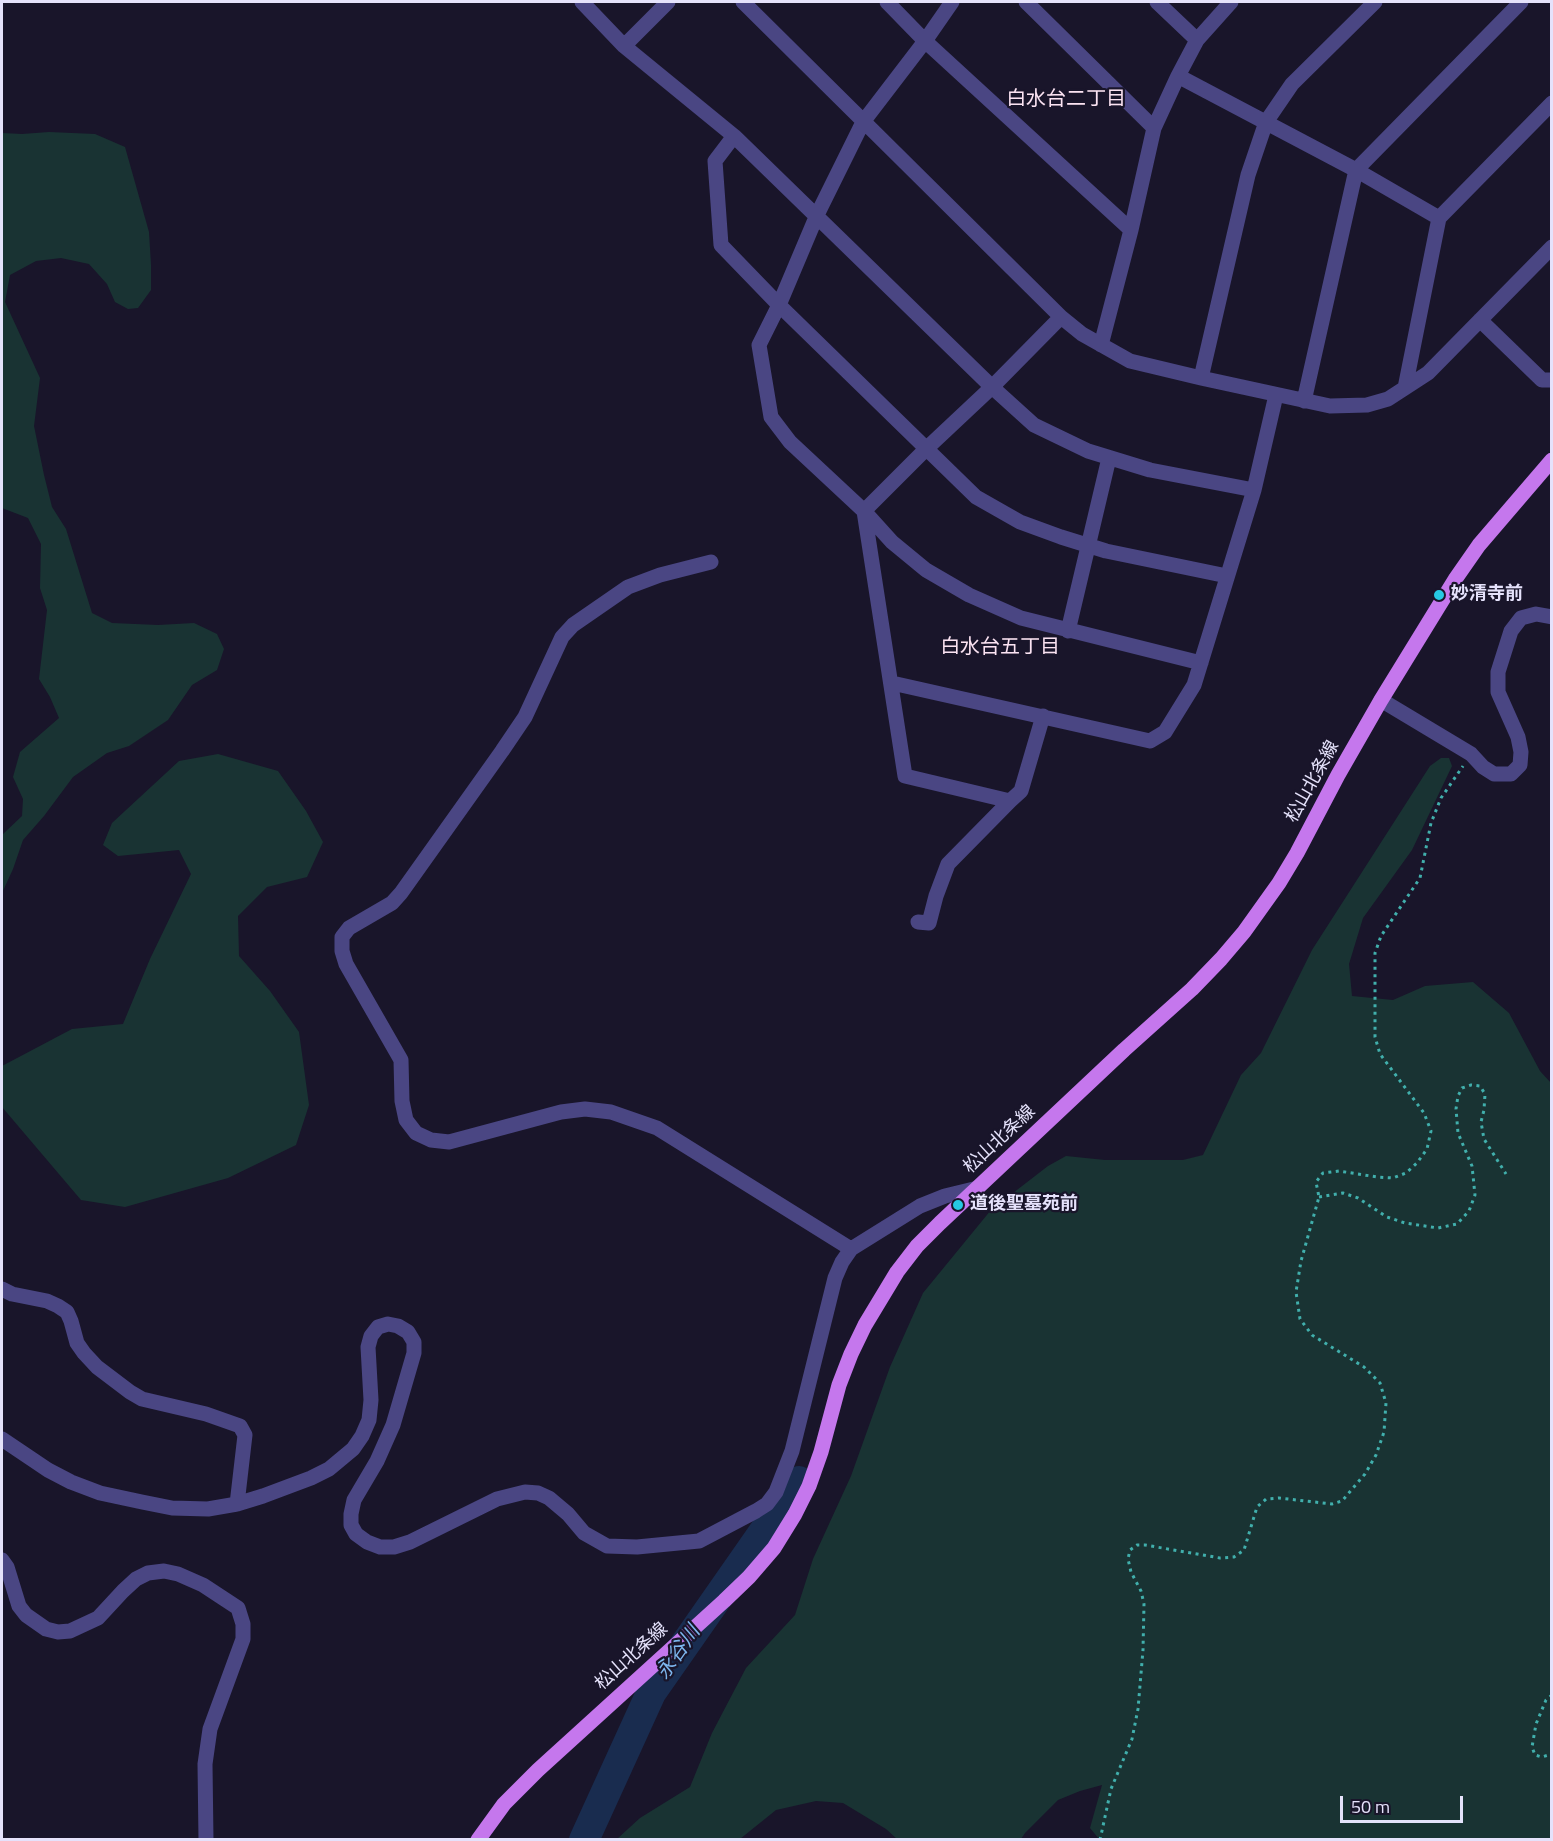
<!DOCTYPE html>
<meta charset="utf-8">
<style>
body{margin:0}
#map{position:relative;width:1553px;height:1841px;overflow:hidden;background:#19152a;font-family:"Titillium Web",sans-serif}
canvas{display:block}
.frame{position:absolute;inset:0;border:3px solid #e5e2fb;pointer-events:none}
.scale{position:absolute;left:1340px;top:1796px;width:123px;height:27px;box-sizing:border-box;border:3px solid #e5e2fb;border-top:0;padding-left:8px;font-size:18px;line-height:21px;white-space:nowrap;color:#e5e2fb;-webkit-text-stroke:4px #19152a;paint-order:stroke}
</style>
<div id="map">
<canvas width="1553" height="1841"></canvas>
<div class="frame"></div>
<div class="scale">50 m</div>
</div>
<script>
const ctx = document.querySelector('canvas').getContext('2d');
ctx.lineJoin = 'round';
function paint(path, color) {
  ctx.fillStyle = color;
  ctx.fill(path, 'evenodd');
}
function toPath(rows) {
  const path = new Path2D();
  for (const r of rows) {
    path.moveTo(r[0], r[1]);
    for (let i = 2; i < r.length; i += 2) path.lineTo(r[i], r[i + 1]);
  }
  return path;
}
function strokePath(path, color, width, dash) {
  ctx.strokeStyle = color;
  ctx.lineWidth = width;
  ctx.lineCap = dash ? 'butt' : 'round';
  ctx.setLineDash(dash || []);
  ctx.stroke(path);
}
function drawText(font, color, halo, rows, align = 'center') {
  ctx.font = font + ' "Titillium Web","Noto Sans JP",sans-serif';
  ctx.lineWidth = 4.5;
  ctx.setLineDash([]);
  ctx.textBaseline = 'middle';
  ctx.strokeStyle = halo;
  ctx.fillStyle = color;
  for (const [text, x, y, turn = 0] of rows) {
    ctx.save();
    ctx.translate(x, y);
    ctx.rotate((+turn || 0) * Math.PI / 180);
    ctx.textAlign = isNaN(turn) ? turn : align;
    if (halo) ctx.strokeText(text, 0, 0);
    ctx.fillText(text, 0, 0);
    ctx.restore();
  }
}
paint(toPath([
 [49,132,95,134,125,147,149,232,151,265,151,290,138,308,128,309,115,302,107,284,89,264,61,258,36,261,10,275,5,302,40,378,34,426,44,475,52,507,66,529,92,613,112,623,158,625,194,623,217,634,224,649,217,670,192,685,168,720,129,746,107,753,73,777,44,816,23,840,13,869,2,893,2,835,22,816,23,799,13,777,20,752,59,718,50,697,39,679,47,610,40,588,41,544,28,518,2,508,2,133,22,134],
 [218,754,278,771,306,811,323,842,307,877,267,887,238,916,239,956,270,991,299,1032,309,1105,296,1145,228,1178,125,1207,81,1200,2,1107,2,1066,72,1029,123,1024,150,959,191,874,179,850,118,856,103,845,112,823,179,761],
 [1441,758,1449,758,1452,766,1412,850,1363,918,1349,964,1352,996,1393,1000,1425,986,1473,982,1509,1013,1540,1071,1551,1083,1551,1839,1099,1839,1090,1828,1102,1785,1080,1791,1058,1800,1025,1833,1021,1839,897,1839,886,1829,843,1803,816,1801,776,1810,740,1839,617,1839,640,1818,690,1787,712,1733,746,1668,795,1615,813,1559,851,1476,890,1367,923,1293,991,1210,1048,1166,1066,1156,1105,1160,1183,1160,1203,1155,1241,1075,1261,1053,1312,950,1430,766]
]), '#193333');
strokePath(toPath([
 [584,1840,651,1693,799,1481]
]), '#192c4f', 30);
strokePath(toPath([
 [1319,1197,1343,1193,1358,1198,1387,1217,1405,1223,1438,1228,1457,1224,1469,1211,1475,1195,1472,1166,1458,1133,1456,1109,1458,1096,1462,1088,1471,1085,1480,1086,1485,1094,1484,1110,1481,1122,1484,1139,1506,1174],
 [1552,1695,1546,1700,1536,1724,1532,1747,1535,1755,1542,1757,1552,1754],
 [1100,1840,1111,1789,1132,1739,1138,1709,1143,1650,1144,1604,1141,1591,1131,1572,1128,1559,1130,1550,1137,1545,1145,1545,1220,1558,1234,1557,1244,1550,1257,1507,1266,1499,1279,1498,1332,1504,1342,1501,1365,1474,1376,1455,1384,1432,1386,1403,1380,1383,1364,1367,1312,1335,1300,1319,1296,1292,1301,1261,1319,1197,1316,1182,1323,1173,1339,1171,1377,1177,1393,1178,1406,1173,1417,1163,1427,1149,1431,1131,1424,1113,1380,1054,1375,1037,1375,953,1381,936,1420,878,1431,823,1441,798,1463,766]
]), '#41afac', 3, [3, 4.5]);
strokePath(toPath([
 [582,2,624,46,734,136,992,387,1034,425,1088,451,1150,470,1254,490],
 [743,2,1061,317,1082,334,1130,361,1201,378,1330,406,1367,405,1388,399,1428,373,1552,247],
 [887,2,925,41,1131,230],
 [952,2,925,41,863,122,817,215,779,305,759,345,771,417,790,442,864,511,892,542,926,570,969,595,1021,618,1201,663],
 [1026,2,1154,128],
 [1157,2,1197,40],
 [624,46,668,2],
 [1178,76,1356,170,1439,218],
 [734,136,715,161,721,245,779,305,976,497,1020,522,1061,537,1106,551,1227,576],
 [1480,320,1542,380,1552,380],
 [1101,345,1131,230,1154,128,1178,76,1197,40,1231,2],
 [1201,378,1248,175,1266,122,1292,84,1375,2],
 [1405,388,1439,218,1552,103],
 [1304,401,1356,170,1521,2],
 [864,511,905,776,1010,801,1021,791,1043,716],
 [864,511,926,449,992,387,1061,317],
 [711,562,660,575,628,587,573,625,562,637,525,717,502,751,401,893,392,903,349,928,342,937,342,951,346,964,401,1060,402,1101,406,1120,416,1133,431,1140,449,1142,561,1112,585,1109,611,1112,657,1128,851,1249],
 [1068,631,1109,458],
 [892,683,1150,741,1165,732,1194,685,1254,490,1276,395],
 [1381,700,1471,754,1483,767,1494,774,1511,774,1520,765,1521,752,1518,737,1498,692,1498,672,1511,631,1521,618,1536,614,1552,617],
 [918,922,929,923,936,896,948,864,1010,801],
 [2,1289,12,1294,47,1301,58,1306,67,1312,71,1321,77,1343,84,1353,97,1367,130,1392,142,1399,206,1414,240,1426,245,1435,237,1504],
 [2,1439,48,1470,71,1482,100,1493,142,1502,172,1508,208,1509,237,1504,263,1496,311,1478,329,1469,353,1449,362,1436,369,1420,371,1400,368,1347,371,1336,378,1327,388,1324,398,1326,408,1332,414,1342,414,1353,393,1425,377,1461,354,1500,351,1514,351,1525,356,1534,367,1542,380,1547,394,1547,410,1542,497,1499,525,1492,538,1493,549,1498,568,1514,584,1533,607,1546,637,1547,699,1541,756,1511,767,1504,776,1492,792,1451,835,1278,842,1262,851,1249,920,1206,945,1196,978,1188],
 [2,1560,7,1567,19,1606,26,1615,46,1629,58,1632,70,1631,98,1618,123,1591,136,1579,148,1573,164,1571,178,1574,203,1585,238,1608,243,1624,243,1639,210,1729,205,1764,206,1840]
]), '#4a4683', 15);
strokePath(toPath([
 [478,1840,504,1804,538,1770,724,1601,749,1577,774,1548,795,1514,809,1486,821,1452,839,1385,851,1354,865,1325,897,1272,917,1246,940,1223,1124,1050,1192,989,1221,959,1244,932,1279,883,1297,853,1338,775,1381,700,1456,578,1479,545,1552,460]
]), '#c577ed', 15);
for (const [x, y, r, color] of [
 [1439,595,6,"#26c9e3"],
 [958,1205,6,"#26c9e3"]
]) {
  const dot = new Path2D();
  dot.arc(x, y, r, 0, 2 * Math.PI);
  ctx.fillStyle = color;
  ctx.fill(dot);
  strokePath(dot, '#19152a', 2);
}
drawText('bold 18px', '#e5e2fb', '#19152a', [
 ["妙清寺前",1451,595],
 ["道後聖墓苑前",970,1205]
], 'left');
drawText('18px', '#e5e2fb', '#19152a', [
 ["松山北条線",1313,782,-61],
 ["松山北条線",1000,1140,-43],
 ["松山北条線",632,1657,-42]
]);
drawText('20px', '#fbe3f2', '#19152a', [
 ["白水台二丁目",1066,100],
 ["白水台五丁目",1000,648]
]);
drawText('italic 20px', '#7db6ee', '#19152a', [
 ["永谷川",679,1653,-55]
]);
</script>
